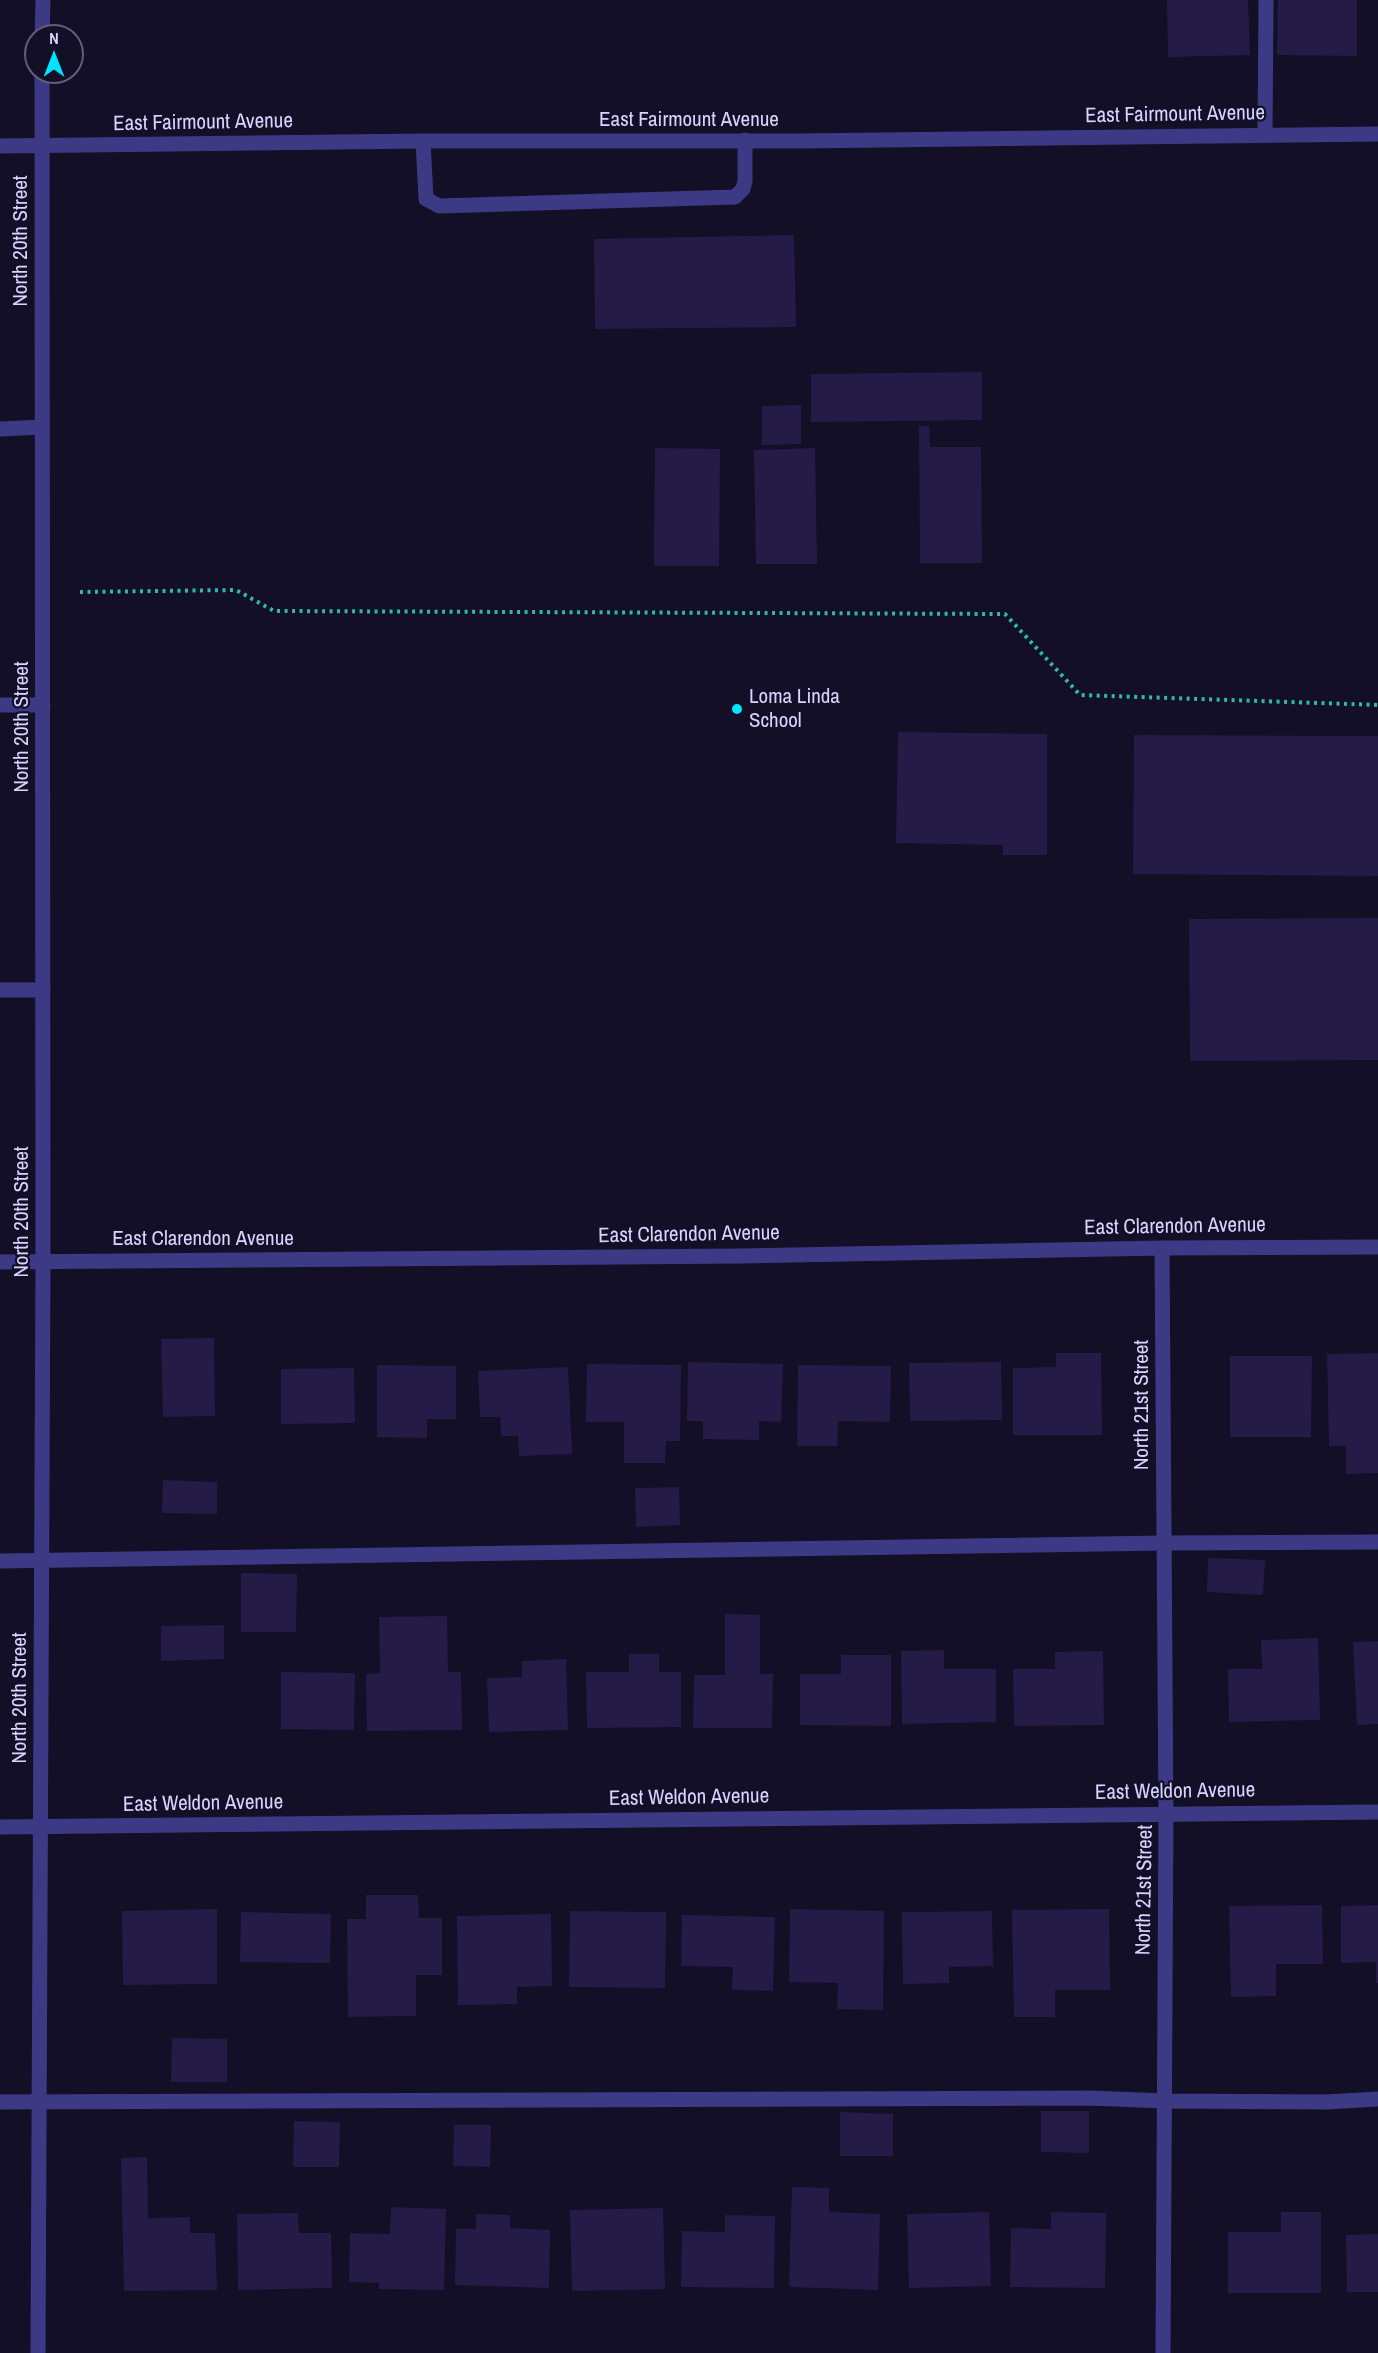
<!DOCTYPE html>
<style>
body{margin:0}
#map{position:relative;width:1378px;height:2353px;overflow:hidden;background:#130f26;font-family:"Archivo Narrow",sans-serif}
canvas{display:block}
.north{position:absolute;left:24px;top:24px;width:60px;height:60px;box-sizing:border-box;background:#130f26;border:2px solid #625e7d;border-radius:50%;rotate:0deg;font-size:16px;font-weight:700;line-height:24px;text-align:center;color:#d9d4ff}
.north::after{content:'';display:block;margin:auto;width:21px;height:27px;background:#00e5ff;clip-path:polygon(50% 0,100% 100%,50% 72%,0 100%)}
</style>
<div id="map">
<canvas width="1378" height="2353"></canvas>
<div class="north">N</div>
</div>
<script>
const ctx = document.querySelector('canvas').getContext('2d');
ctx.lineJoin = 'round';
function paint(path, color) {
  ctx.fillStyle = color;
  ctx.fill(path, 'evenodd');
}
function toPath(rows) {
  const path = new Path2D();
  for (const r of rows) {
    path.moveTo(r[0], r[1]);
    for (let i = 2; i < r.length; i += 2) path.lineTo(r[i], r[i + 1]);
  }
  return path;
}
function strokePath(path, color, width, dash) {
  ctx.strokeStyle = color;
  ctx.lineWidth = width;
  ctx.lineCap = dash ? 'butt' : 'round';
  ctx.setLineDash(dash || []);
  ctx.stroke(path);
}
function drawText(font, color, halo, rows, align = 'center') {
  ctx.font = font + ' "Archivo Narrow",sans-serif';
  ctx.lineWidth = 4.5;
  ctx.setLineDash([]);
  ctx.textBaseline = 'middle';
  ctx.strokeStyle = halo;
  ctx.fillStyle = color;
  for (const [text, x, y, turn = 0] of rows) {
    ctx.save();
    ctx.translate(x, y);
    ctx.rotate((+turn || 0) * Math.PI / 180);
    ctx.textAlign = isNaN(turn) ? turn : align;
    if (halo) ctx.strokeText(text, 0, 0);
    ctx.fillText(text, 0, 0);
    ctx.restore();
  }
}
paint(toPath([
 [1167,0,1248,0,1250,55,1168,57],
 [1278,0,1357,0,1357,56,1277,55],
 [794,235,796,327,595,329,594,239],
 [982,372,982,420,811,422,811,374],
 [801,405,801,444,762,445,762,406],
 [919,426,929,426,930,447,981,447,982,563,920,563],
 [655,448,720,449,719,566,654,566],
 [815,448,817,564,756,564,754,450],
 [898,732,1047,734,1047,855,1003,855,1003,845,896,843],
 [1134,735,1378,736,1378,876,1133,874],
 [1378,918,1378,1060,1190,1061,1189,919],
 [214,1338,215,1416,163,1417,161,1339],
 [1056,1353,1101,1353,1102,1435,1013,1435,1013,1368,1056,1367],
 [1378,1353,1378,1473,1346,1474,1346,1446,1329,1446,1327,1354],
 [1230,1356,1312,1356,1311,1437,1230,1437],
 [688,1362,783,1364,781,1422,759,1421,759,1440,703,1439,703,1421,687,1421],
 [1001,1362,1002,1420,910,1421,909,1363],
 [587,1364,681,1365,680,1441,666,1441,665,1463,624,1463,624,1422,586,1422],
 [377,1365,456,1366,456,1419,427,1419,427,1438,377,1437],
 [798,1365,891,1366,890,1422,838,1421,837,1446,797,1446],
 [568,1367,572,1454,519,1456,518,1436,501,1436,500,1417,480,1417,478,1371],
 [354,1368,355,1423,281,1424,281,1369],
 [163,1480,217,1482,217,1514,162,1513],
 [679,1487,680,1525,636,1527,635,1488],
 [1208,1558,1265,1560,1263,1595,1207,1592],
 [241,1573,297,1574,296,1632,241,1632],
 [725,1614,760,1615,760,1674,773,1674,772,1728,693,1728,694,1675,725,1675],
 [447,1616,448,1672,461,1672,462,1730,367,1731,366,1674,380,1673,379,1617],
 [224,1625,224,1659,161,1661,161,1626],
 [1318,1638,1320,1720,1229,1722,1228,1669,1262,1669,1261,1640],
 [1378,1641,1378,1724,1357,1725,1353,1642],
 [944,1650,944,1669,996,1669,996,1722,902,1724,901,1651],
 [1103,1651,1104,1725,1014,1726,1013,1669,1055,1669,1055,1652],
 [629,1654,659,1654,659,1672,681,1672,681,1727,587,1728,586,1672,629,1672],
 [841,1655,891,1655,891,1726,800,1725,800,1674,841,1674],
 [566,1659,568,1730,489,1732,487,1678,522,1677,522,1661],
 [281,1672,355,1673,354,1730,281,1729],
 [366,1895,418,1895,419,1918,442,1918,442,1975,416,1975,416,2016,348,2017,347,1919,366,1919],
 [1322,1905,1323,1964,1276,1964,1276,1996,1231,1997,1229,1906],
 [1378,1905,1378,1983,1376,1983,1376,1962,1341,1963,1341,1906],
 [217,1909,217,1984,123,1985,122,1911],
 [790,1909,884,1911,883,2010,837,2009,838,1983,789,1982],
 [1109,1909,1110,1990,1055,1990,1055,2017,1014,2017,1012,1910],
 [570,1911,666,1912,665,1988,569,1987],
 [992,1911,993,1966,949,1967,949,1983,903,1984,902,1912],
 [241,1912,331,1914,330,1963,240,1962],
 [551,1914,552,1986,517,1987,517,2004,458,2005,457,1916],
 [682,1915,775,1917,773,1991,732,1990,733,1967,681,1966],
 [172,2038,227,2039,227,2082,171,2082],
 [1041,2111,1089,2111,1089,2153,1041,2152],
 [840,2112,893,2114,893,2156,840,2156],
 [294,2121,340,2122,339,2167,293,2167],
 [454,2125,491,2125,490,2167,453,2166],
 [147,2157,148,2218,190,2217,190,2233,215,2233,217,2290,124,2291,121,2158],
 [792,2187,829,2188,829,2212,880,2214,878,2290,789,2287],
 [391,2207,446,2209,444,2290,379,2289,379,2283,349,2282,350,2233,390,2234],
 [663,2208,665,2289,572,2291,570,2210],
 [989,2212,991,2286,909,2288,907,2214],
 [1051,2212,1106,2213,1105,2288,1010,2287,1011,2228,1051,2229],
 [1281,2212,1321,2212,1321,2293,1228,2293,1228,2232,1281,2232],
 [298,2213,299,2233,331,2233,332,2288,238,2290,237,2214],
 [476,2214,510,2215,510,2228,550,2230,549,2288,455,2285,456,2229,476,2229],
 [725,2215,775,2216,774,2288,681,2287,682,2231,725,2232],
 [1378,2234,1378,2292,1347,2292,1346,2235]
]), '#241b47');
strokePath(toPath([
 [80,592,236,590,274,611,1005,614,1080,695,1378,705]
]), '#2fb8b0', 4, [3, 4.5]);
strokePath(toPath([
 [1265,135,1266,0],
 [423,141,426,199,439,206,735,197,743,189,745,181,745,140],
 [0,429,42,427],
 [0,990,43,990],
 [0,1561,1164,1543,1378,1542],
 [0,2102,1091,2098,1164,2101,1327,2102,1378,2099]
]), '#3d3a85', 15);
strokePath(toPath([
 [0,146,423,141,798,141,1378,134],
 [0,705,43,705],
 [1162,1248,1166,1813,1163,2353],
 [0,1262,740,1256,1162,1248,1378,1247],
 [0,1827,1378,1812]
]), '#3d3a85', 15);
strokePath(toPath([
 [42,36,43,0],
 [38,2353,43,1261,42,72]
]), '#3d3a85', 15);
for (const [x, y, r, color] of [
 [737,709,6,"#00e5ff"]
]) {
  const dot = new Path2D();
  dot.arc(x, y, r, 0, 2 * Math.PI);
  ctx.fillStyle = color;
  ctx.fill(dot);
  strokePath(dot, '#130f26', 2);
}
drawText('21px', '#d9d4ff', '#130f26', [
 ["East Fairmount Avenue",1175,115,-1],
 ["East Fairmount Avenue",689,120],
 ["East Fairmount Avenue",203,123,-1],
 ["North 20th Street",21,241,-90],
 ["North 20th Street",22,727,-90],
 ["North 20th Street",22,1212,-90],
 ["East Clarendon Avenue",1175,1227,-1],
 ["East Clarendon Avenue",689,1235,-1],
 ["East Clarendon Avenue",203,1239],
 ["North 21st Street",1142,1405,-90],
 ["North 20th Street",20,1698,-90],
 ["East Weldon Avenue",1175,1792,-1],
 ["East Weldon Avenue",689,1798,-1],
 ["East Weldon Avenue",203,1804,-1],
 ["North 21st Street",1145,1890,-89]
]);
drawText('21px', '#d9d4ff', '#130f26', [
 ["Loma Linda",749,697],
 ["School",749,721]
], 'left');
</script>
